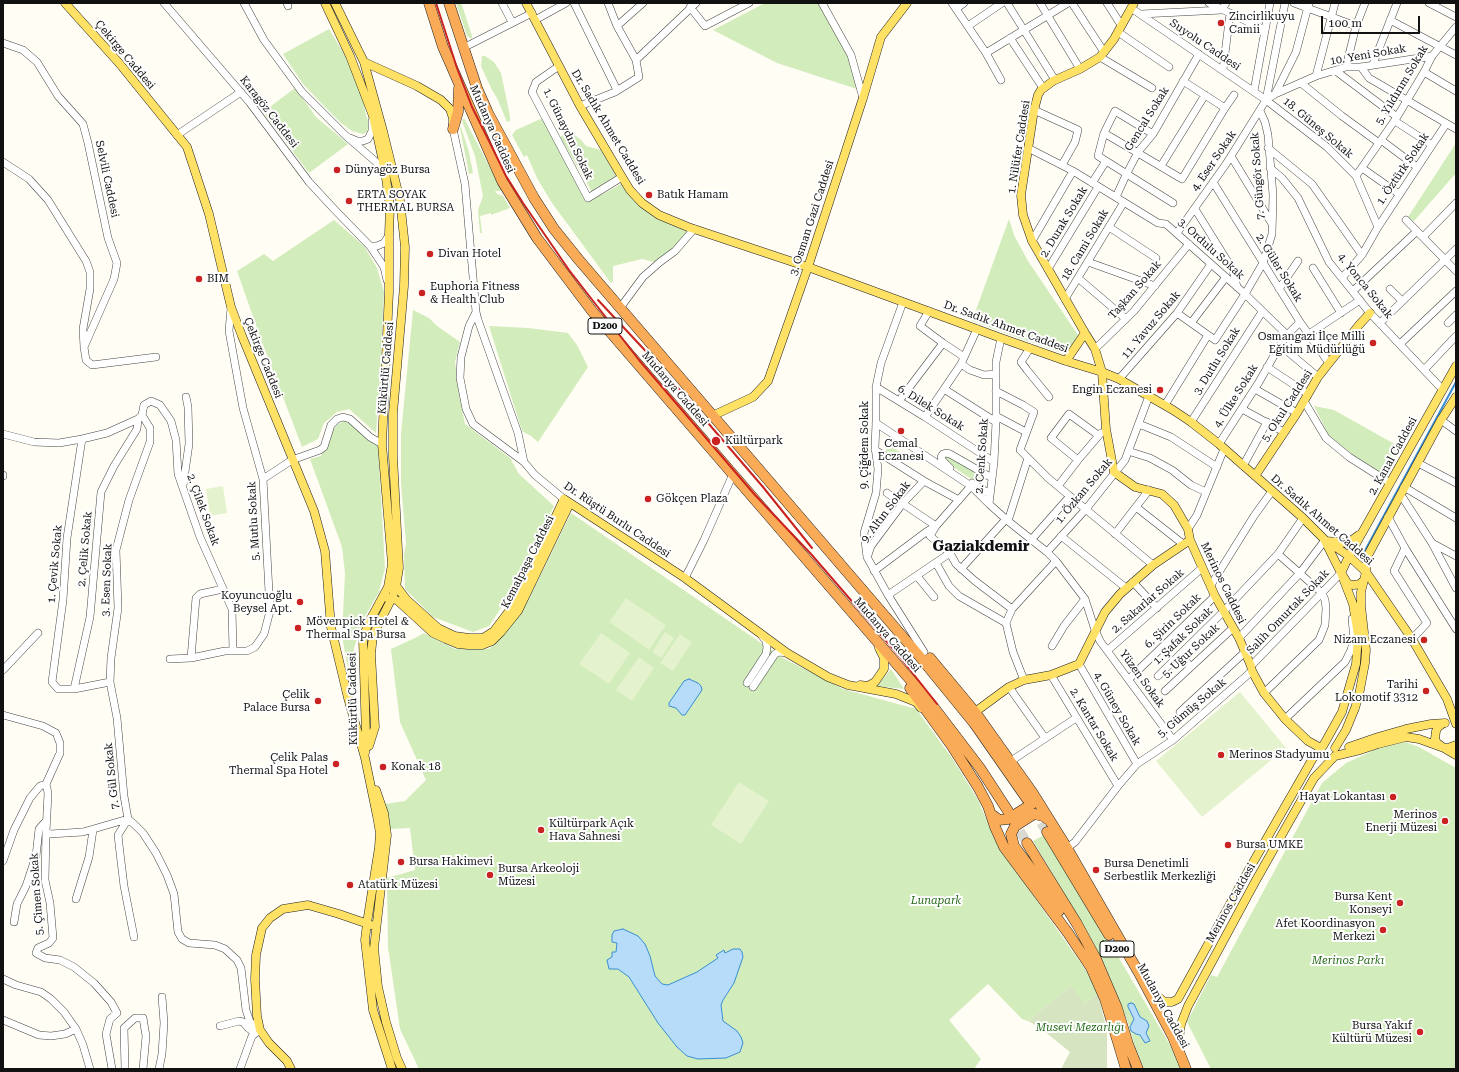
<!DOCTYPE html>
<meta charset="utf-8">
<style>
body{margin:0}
#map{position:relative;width:1459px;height:1072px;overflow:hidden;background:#fffdf4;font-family:"Roboto Serif",serif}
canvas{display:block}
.frame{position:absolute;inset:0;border:4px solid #111;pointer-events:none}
.scale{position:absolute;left:1321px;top:16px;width:99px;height:18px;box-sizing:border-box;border:2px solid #111;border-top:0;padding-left:5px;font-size:12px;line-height:14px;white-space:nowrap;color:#111;-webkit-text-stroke:3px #fff;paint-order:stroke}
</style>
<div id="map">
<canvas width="1459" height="1072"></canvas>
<div class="frame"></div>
<div class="scale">100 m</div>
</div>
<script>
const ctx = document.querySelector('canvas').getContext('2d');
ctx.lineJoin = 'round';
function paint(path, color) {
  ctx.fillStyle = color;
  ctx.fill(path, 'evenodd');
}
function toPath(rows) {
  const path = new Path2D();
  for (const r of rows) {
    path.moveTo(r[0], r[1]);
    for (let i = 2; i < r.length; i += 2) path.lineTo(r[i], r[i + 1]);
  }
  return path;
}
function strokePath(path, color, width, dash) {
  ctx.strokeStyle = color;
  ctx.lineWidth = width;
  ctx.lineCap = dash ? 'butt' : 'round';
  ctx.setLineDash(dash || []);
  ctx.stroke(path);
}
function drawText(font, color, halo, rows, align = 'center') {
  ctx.font = font + ' "Roboto Serif",serif';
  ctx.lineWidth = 4;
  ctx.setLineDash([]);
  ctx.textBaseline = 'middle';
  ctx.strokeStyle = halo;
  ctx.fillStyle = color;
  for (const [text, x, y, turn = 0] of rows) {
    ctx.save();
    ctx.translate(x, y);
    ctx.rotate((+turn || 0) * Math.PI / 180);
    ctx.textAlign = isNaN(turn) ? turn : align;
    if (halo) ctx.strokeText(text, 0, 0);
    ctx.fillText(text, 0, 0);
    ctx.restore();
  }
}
paint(toPath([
 [456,3,461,3,462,5,472,36,472,39,467,36],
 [765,3,819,3,849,57,860,90,777,63,713,30],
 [329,29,343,52,360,86,366,115,369,124,367,132,363,134,352,131,341,123,322,104,303,84,283,54],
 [482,56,485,56,494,62,501,73,510,116,510,121,507,122,497,98,492,90,481,66],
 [295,88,316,117,348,144,309,173,263,112],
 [464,118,502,191,495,191,497,194,503,196,510,208,491,215,491,213,480,216,482,233,480,233,478,210,483,196,475,156,462,121],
 [543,118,584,194,596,197,603,194,621,184,633,199,688,228,688,233,673,249,654,262,642,259,613,266,613,281,611,283,552,203,537,178,527,155,524,157,512,135,516,130],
 [461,127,469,152,473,173,469,174,460,128],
 [569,131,580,139,586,146,601,150,616,176,592,192,560,137],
 [1456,143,1456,173,1414,221,1408,217],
 [1009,219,1014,235,1028,261,1078,335,1067,355,972,321],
 [334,220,364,246,377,268,384,292,379,392,376,433,349,409,337,412,324,423,318,439,302,447,259,334,237,271,264,254,273,261],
 [413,310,429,318,437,326,460,342,455,362,459,395,465,424,510,458,519,474,554,506,538,537,520,580,489,626,473,632,433,617,405,589,404,554,406,543,401,483,401,434],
 [489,326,528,328,568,333,577,345,588,367,538,442,531,436,522,431],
 [1314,406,1334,410,1398,446,1383,475,1352,454,1329,436],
 [344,421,351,424,363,436,378,446,385,568,379,592,364,618,354,648,354,670,351,686,342,636,345,573,342,547,310,459,321,456,327,445,333,430,338,424],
 [889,447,894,448,906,456,901,465,884,452],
 [948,455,980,476,983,479,982,481,980,483,977,483,946,462,943,456],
 [571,513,783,658,843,689,916,709,952,758,978,800,997,844,1087,972,1098,994,1084,1004,1070,987,1028,1021,1022,1019,988,984,949,1020,981,1059,974,1069,419,1069,400,1029,388,947,387,878,415,870,410,828,390,829,385,804,405,801,426,780,400,722,391,649,417,637,424,633,455,649,489,649,505,634,519,616,530,597],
 [891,669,904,689,877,686],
 [1405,742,1419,747,1456,768,1456,1069,1211,1069,1187,1022,1211,975,1217,977,1322,783,1346,763,1381,747],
 [1044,835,1119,958,1184,1069,1144,1069,1135,1046,1127,1020,1107,971,1082,923,1033,841]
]), '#d2ecbb');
paint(toPath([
 [1071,986,1084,1004,1098,994,1107,1031,1107,1069,1061,1069,1070,1052,1039,1027,1028,1021]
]), '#d7e4c2');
paint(toPath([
 [223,486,227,513,210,516,206,489],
 [626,598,666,625,649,650,609,622],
 [665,632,674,638,661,658,652,652],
 [601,633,630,653,609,684,579,664],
 [680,634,692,642,673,671,660,663],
 [639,657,654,668,632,701,616,690],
 [1240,692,1286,748,1202,817,1156,761],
 [739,782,769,801,741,844,711,825]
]), '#e4f3cd');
const water = toPath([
 [689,679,698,683,701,686,702,690,685,715,682,715,676,708,669,706,669,703,684,681,689,679],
 [623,929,638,936,645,944,650,956,655,976,662,984,668,985,697,972,718,958,716,955,724,950,725,953,733,949,740,949,742,952,743,957,734,983,723,1000,721,1005,723,1021,737,1031,741,1037,743,1043,740,1052,726,1058,698,1059,687,1056,677,1047,658,1023,629,977,618,969,609,969,607,960,612,957,612,952,616,952,617,943,612,942,612,935,614,931,623,929],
 [1131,1003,1134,1004,1140,1017,1147,1021,1149,1026,1146,1033,1150,1041,1145,1043,1140,1035,1136,1034,1131,1031,1130,1027,1134,1019,1128,1007,1128,1004,1131,1003]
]);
paint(water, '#b6dcf9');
strokePath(water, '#398ed4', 1);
strokePath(toPath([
 [1361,558,1456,382]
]), '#398ed4', 2);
strokePath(toPath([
 [1033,810,1047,832],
 [1012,818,1027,843]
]), '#dbdad2', 10, [10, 5]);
const minor = toPath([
 [164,3,250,103,309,182,334,209,370,246,384,267,387,280],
 [244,3,264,40,302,92,345,135,375,161,385,171],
 [287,3,288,6],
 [502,3,512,22],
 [574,3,617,90],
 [822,3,851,55,863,98],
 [952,3,986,53,1001,80],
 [1007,3,1055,80],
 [1040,3,1080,69],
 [1072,3,1104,52],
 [1107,3,1121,25],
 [1209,3,1265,30],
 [1294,3,1356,26],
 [1429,3,1456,17],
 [690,7,705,26,749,3],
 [1131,8,1266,100,1327,147,1356,176,1378,227,1362,255,1342,278],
 [956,9,964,3],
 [1141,14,1222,10,1226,3],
 [535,20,566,3],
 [1390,20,1456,55],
 [617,26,643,3],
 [968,26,1002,3],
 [1118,32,1169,67],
 [1010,38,1043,88],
 [3,43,23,50,37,62,58,96,83,124,88,143,108,238,117,263,114,279,84,347],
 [463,48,532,13],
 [986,53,1068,3],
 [1100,57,1152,88],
 [636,60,696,3],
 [1373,64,1397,3],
 [559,66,536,82,532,92,588,198,622,177],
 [1346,67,1356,26,1365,3],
 [1361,67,1369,78,1456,129],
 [1223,70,1230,13],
 [1336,71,1397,117],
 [1424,72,1456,91],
 [1316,76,1335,3],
 [1301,83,1342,116,1379,143],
 [1254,91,1270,3],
 [1275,94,1296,52,1309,3],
 [1266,100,1275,94,1316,76,1346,67,1361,67,1432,56],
 [580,106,615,92,639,77,636,60,617,26,608,3],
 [1225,108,1234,95],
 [1034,110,1078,130,1075,142,1062,165],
 [1395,121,1432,145],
 [453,129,465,184,476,312,478,320,518,433,524,462,535,475,564,499],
 [1104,133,1182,179,1225,108,1183,81],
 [1153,134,1115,111,1104,133,1098,156,1173,203],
 [177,135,241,92],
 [350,138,357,141,363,141,368,139,372,131,372,121],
 [1381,140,1417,167],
 [1028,148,1073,171,1158,223,1166,224,1245,294,1287,335],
 [1268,148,1312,184,1362,255],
 [1231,156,1272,224],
 [3,162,29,179,48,200,86,261,90,272,90,289,83,329,84,347,86,360,92,365,156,357],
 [1161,166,1205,95],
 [1270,168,1282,178,1298,198,1329,262,1370,313,1443,390],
 [1362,168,1399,194],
 [1356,176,1397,117,1424,72,1432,56,1456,27],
 [1213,182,1300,322,1329,363],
 [1092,183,1106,161],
 [1116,197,1126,175,1138,152,1153,134,1199,54],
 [1195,209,1233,270,1237,287],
 [1406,220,1456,271],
 [1109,227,1156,258],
 [1378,227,1446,124],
 [1177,233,1226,164,1266,100,1285,3],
 [1423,237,1456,203],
 [1032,241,1073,171],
 [370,246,377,246,384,243,389,235],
 [1088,262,1155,286],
 [1313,268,1341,313],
 [1048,269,1098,187],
 [1078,278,1126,319],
 [1279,289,1298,261],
 [1390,289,1402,301],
 [1353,291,1417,231],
 [1065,299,1124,202],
 [903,302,881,363,876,387,876,423,875,447,878,469,876,493,864,533,867,557,888,595,924,652],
 [620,308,643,277,660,262,675,251,694,229],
 [929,311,920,326,943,343,964,357],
 [476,312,469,326,461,357,460,378,466,409,473,424,524,462],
 [1177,313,1208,335],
 [1191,323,1226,277],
 [1380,323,1456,249],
 [1448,323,1456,315],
 [1309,334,1360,300],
 [1001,338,996,362,996,422,994,462,989,504,1008,521,1047,552,1056,561,1085,599,1095,630,1100,641,1173,740],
 [1400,344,1456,291],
 [1280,345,1318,377],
 [1030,348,1021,362,1027,370,1049,397],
 [1095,349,1134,311,1189,244],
 [961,364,970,370,984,375,996,374],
 [1267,367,1308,394],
 [1424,370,1456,336],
 [1119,379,1177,313,1211,264],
 [876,387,925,417,994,462],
 [944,389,996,422],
 [1255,389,1297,413],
 [996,391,1023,405,1034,412,1020,450,1048,478,1153,565],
 [899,401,943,343],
 [1304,401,1326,438,1349,457,1390,483],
 [1165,405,1208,335,1215,340,1245,294,1263,263,1272,234,1273,195,1268,135,1265,122,1260,111],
 [1242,409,1284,432],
 [996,416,1026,432],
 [925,417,961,364,977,329],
 [1441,420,1456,431],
 [1191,422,1262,312],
 [876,423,971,486,989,504],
 [1139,424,1171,437,1217,467],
 [3,434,34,442,59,443,82,439,107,433,138,419,142,415,144,405,151,401,160,405,171,421,176,440,178,474,200,537,232,609,233,651],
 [82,439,67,538,63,600,52,682,58,689,74,689,110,682],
 [1219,444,1259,382,1280,345,1287,335,1300,322],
 [875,450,924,481,959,500],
 [1128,451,1150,458,1172,470,1191,485,1206,492],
 [1078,460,1051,438,1069,414,1098,435],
 [1418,463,1456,483],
 [1243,466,1267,422],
 [950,468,942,460,941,457,943,454,946,453,950,454,992,478],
 [3,475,3,476],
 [263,479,292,460,320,450,324,447,331,425,337,419,343,417,350,419,370,437,382,444],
 [972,483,990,494],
 [183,486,189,444,188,407,186,397],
 [1058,486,1078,460,1101,433],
 [1404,487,1456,518],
 [887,493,936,526,930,536,950,553,956,564,975,581,1012,609],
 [1401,495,1432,543,1456,588],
 [1136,507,1183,544],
 [1388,517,1405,548,1456,629],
 [1008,521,1028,458],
 [1188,529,1197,515,1224,449],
 [1115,534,1149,490],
 [1061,536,1126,588],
 [1031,540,1070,496],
 [1432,543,1456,556],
 [1405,548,1394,571,1427,623,1412,639],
 [1047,552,1086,509,1125,460,1149,396],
 [868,555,871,546,903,503,924,481],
 [936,563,949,586,959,596,1006,623],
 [961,569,1006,519],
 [874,571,926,532,936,526,971,486],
 [917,576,934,597],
 [685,578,704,540,733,474],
 [1133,582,1157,608],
 [1211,585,1254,516,1272,491],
 [888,595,950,553],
 [1239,638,1300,573,1325,540],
 [1052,646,1064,626,1085,599],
 [1108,650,1202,568],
 [1180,654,1191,667],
 [191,658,196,598,200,594,223,589],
 [170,659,191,658,225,651,247,651,255,647,264,634,270,611,263,479,243,408,229,331,231,308],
 [1079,664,1137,764],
 [1251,666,1341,573],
 [3,670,38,633],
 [1051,675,1118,786],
 [1158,676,1224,611,1278,554,1303,518],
 [1129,679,1215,596],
 [1024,680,1013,652,1006,623,1012,609,1056,561],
 [747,683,766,654,767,647,766,641,762,636],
 [753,687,775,654,779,652,787,653],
 [1009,687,1045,738],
 [74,689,90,617,101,492,114,466,137,429,138,419],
 [1165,691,1233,628],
 [1264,693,1319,640,1325,625,1326,608,1325,600,1322,593,1278,554],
 [1180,712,1245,652],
 [3,715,43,726,56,733,60,743,60,753,46,784],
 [1285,719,1345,662,1351,650,1354,639,1352,619],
 [1011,761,1076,718],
 [46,784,48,793,46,832,45,880,50,903,53,938,49,943,38,948,36,953,45,958,60,960,74,967,94,983,111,1002,117,1013,110,1019,106,1034,112,1069],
 [46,832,50,834,83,832,128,819,135,825,143,833,156,853,167,875,174,894,178,932,182,939,189,943,215,945,225,949,237,960,241,968,246,1010,250,1022,260,1030],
 [1067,848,1075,842,1118,786,1137,764,1173,740,1252,671],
 [3,861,14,830,30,798,40,786,46,784],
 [76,899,89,857,93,830],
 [14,922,17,904,26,886,36,856,39,829,46,821],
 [134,937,124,886,120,853,118,835,128,819,124,796,117,718,110,682,111,658,118,608,116,550,129,500,150,442,150,428,142,415],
 [3,979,16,985,41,992,51,999,64,1012,76,1029,83,1045,90,1069],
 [3,1020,39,1035,51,1036,65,1034,76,1029],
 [220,1026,239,1021,243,1022,248,1028,254,1032,259,1030],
 [125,1069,124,1028,135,1018,143,1018,146,1036,143,1069],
 [159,1069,162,1054,164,1023,162,997],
 [240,1069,252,1036,260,1030]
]);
const major = toPath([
 [65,3,119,63,187,147,209,214,231,307,242,336,314,511,325,551,331,627,348,698,365,758,377,816,380,833,379,847,367,923,365,940,373,1010,392,1069],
 [325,3,350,56,373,116,385,171,390,207,389,234,389,292,382,444,392,564,388,587,368,624,363,639,366,737,365,753],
 [335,3,364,62,383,131,400,200,405,247,404,286,393,413,393,457,399,568,396,587,392,598,373,635,371,654,375,727,369,746],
 [526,3,580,106,622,177,630,190,642,203,659,215,688,227,808,267,1001,338,1066,361,1102,372,1119,379,1173,410,1191,422,1219,444,1303,518,1325,540,1349,556,1366,572,1412,639,1447,699,1456,724],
 [364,62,417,86,441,100,450,109,453,118,453,125],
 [1066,361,1085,333],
 [712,416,753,397,768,381,808,267,863,98,881,37,907,3],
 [1255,476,1297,413,1318,377,1359,325,1370,313],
 [1190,540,1215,596,1239,638,1251,666,1252,671,1264,693,1285,719,1308,741,1321,748],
 [1325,541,1341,573,1348,584,1354,585,1360,584,1364,580],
 [1327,541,1346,543,1352,540,1359,535],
 [394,583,406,599,438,628,455,636,469,638,483,638,494,631,513,606,564,499,685,578,787,653,828,677,848,685,896,694,916,702,921,708],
 [388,598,392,598,398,601,433,633,446,639,458,644,468,645,482,645,492,641,501,632,518,611,570,503],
 [860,685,868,686,875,682,884,669,884,658,879,648],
 [975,712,1009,687,1024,680,1051,675,1079,664,1105,612,1120,594,1153,565,1190,540,1188,529,1174,505,1162,494,1135,487,1114,472,1106,429,1102,372,1095,349,1085,333,1032,241,1023,215,1021,195,1034,110,1038,95,1041,90,1053,81,1080,69,1100,57,1114,39,1134,3],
 [1444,723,1438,727,1436,731,1435,739,1437,743,1444,748,1448,748,1456,745],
 [1323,746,1342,712,1356,664,1358,635,1353,604,1341,573,1349,556,1456,366],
 [1349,747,1378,737,1406,729,1431,724,1445,723],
 [1335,748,1346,730,1355,708,1359,695,1365,663,1366,650,1361,606,1361,592,1366,572,1367,557,1441,420,1456,397],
 [1335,756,1360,750,1378,744,1406,737,1419,739,1444,748,1456,755],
 [376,790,384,813,387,835,374,948,378,987,386,1022,397,1058,402,1069],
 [1151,988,1157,996,1165,1002,1172,1002,1178,999,1251,866,1313,758,1320,750],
 [1181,1047,1179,1039,1181,1024,1188,1006,1255,882,1314,778,1333,758],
 [291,1069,287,1061,269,1043,260,1030,257,1016,255,979,256,955,262,928,270,918,283,909,308,905,339,914,371,925]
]);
const highway = toPath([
 [429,3,443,47,502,181,537,238,592,311,932,705,980,768,1008,811],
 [449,3,477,88,488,113,534,198,554,229,579,260,921,658,974,723,1027,799],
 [453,129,458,112,459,88],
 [930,658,975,712,1032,792,1067,848,1139,973,1173,1037,1186,1069],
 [910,688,952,746,978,787,988,806,995,827,1004,847,1068,933,1092,969],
 [991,814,999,820,1008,819,1032,804,1032,792],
 [1049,820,1043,816,1034,814,1015,826,1011,834,1014,846,1038,878,1059,911],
 [1047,832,1109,935],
 [1027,843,1077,924,1096,959,1117,1008,1128,1044,1138,1069],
 [1089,963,1105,999,1126,1069]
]);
strokePath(minor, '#444', 8);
strokePath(major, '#222', 9);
strokePath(highway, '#222', 11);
strokePath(minor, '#fff', 7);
strokePath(major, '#fee165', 8);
strokePath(highway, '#faab57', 10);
strokePath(toPath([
 [436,3,457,68,472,107,490,143,506,176,523,203,569,270,639,360,755,495,811,554,900,657,937,704],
 [598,300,653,359,763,487,812,548]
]), '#c92220', 2);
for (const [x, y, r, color] of [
 [1221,23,4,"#c92220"],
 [337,170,4,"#c92220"],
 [649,195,4,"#c92220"],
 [349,201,4,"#c92220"],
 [430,254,4,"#c92220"],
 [199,279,4,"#c92220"],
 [422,293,4,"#c92220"],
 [1373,343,4,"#c92220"],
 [1160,390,4,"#c92220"],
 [901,431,4,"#c92220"],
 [716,441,5,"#c92220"],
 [648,499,4,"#c92220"],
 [300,602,4,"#c92220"],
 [298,628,4,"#c92220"],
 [1424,640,4,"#c92220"],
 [1426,691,4,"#c92220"],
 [318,701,4,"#c92220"],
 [1221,755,4,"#c92220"],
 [336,764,4,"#c92220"],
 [383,767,4,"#c92220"],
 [1393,797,4,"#c92220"],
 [1445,821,4,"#c92220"],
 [541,830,4,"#c92220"],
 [1228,845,4,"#c92220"],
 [401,862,4,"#c92220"],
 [1096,870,4,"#c92220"],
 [490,875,4,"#c92220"],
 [350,885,4,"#c92220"],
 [1400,903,4,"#c92220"],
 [1383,930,4,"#c92220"],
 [1420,1032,4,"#c92220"]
]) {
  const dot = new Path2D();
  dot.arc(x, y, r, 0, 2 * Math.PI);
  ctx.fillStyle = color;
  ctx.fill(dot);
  strokePath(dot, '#fff', 1.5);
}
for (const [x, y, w] of [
 [605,326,34],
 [1117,949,34]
]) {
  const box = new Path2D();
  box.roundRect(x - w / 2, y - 8, w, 16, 3);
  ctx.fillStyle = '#fff';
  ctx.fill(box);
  strokePath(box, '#111', 1);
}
drawText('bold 10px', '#111', null, [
 ["D200",605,326],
 ["D200",1117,949]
]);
drawText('11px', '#111', '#fff', [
 ["Zincirlikuyu",1229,17],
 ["Camii",1229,30],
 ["Dünyagöz Bursa",345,170],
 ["ERTA SOYAK",357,195],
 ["THERMAL BURSA",357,208],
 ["Batık Hamam",657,195],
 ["Divan Hotel",438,254],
 ["BIM",207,279],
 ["Euphoria Fitness",430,287],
 ["& Health Club",430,300],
 ["Osmangazi İlçe Milli",1365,337,"right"],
 ["Eğitim Müdürlüğü",1365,350,"right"],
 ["Engin Eczanesi",1152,390,"right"],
 ["Kültürpark",725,441],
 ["Cemal",901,444,"center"],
 ["Eczanesi",901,457,"center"],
 ["Gökçen Plaza",656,499],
 ["Koyuncuoğlu",292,596,"right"],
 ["Beysel Apt.",292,609,"right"],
 ["Mövenpick Hotel &",306,622],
 ["Thermal Spa Bursa",306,635],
 ["Nizam Eczanesi",1416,640,"right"],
 ["Tarihi",1418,685,"right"],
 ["Lokomotif 3312",1418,698,"right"],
 ["Çelik",310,695,"right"],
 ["Palace Bursa",310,708,"right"],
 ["Merinos Stadyumu",1229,755],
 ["Çelik Palas",328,758,"right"],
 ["Thermal Spa Hotel",328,771,"right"],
 ["Konak 18",391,767],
 ["Hayat Lokantası",1385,797,"right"],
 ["Merinos",1437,815,"right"],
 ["Enerji Müzesi",1437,828,"right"],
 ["Kültürpark Açık",549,824],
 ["Hava Sahnesi",549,837],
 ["Bursa UMKE",1236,845],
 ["Bursa Hakimevi",409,862],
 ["Bursa Denetimli",1104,864],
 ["Serbestlik Merkezliği",1104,877],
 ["Bursa Arkeoloji",498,869],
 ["Müzesi",498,882],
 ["Atatürk Müzesi",358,885],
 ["Bursa Kent",1392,897,"right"],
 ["Konseyi",1392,910,"right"],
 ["Afet Koordinasyon",1375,924,"right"],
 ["Merkezi",1375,937,"right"],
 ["Bursa Yakıf",1412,1026,"right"],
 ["Kültürü Müzesi",1412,1039,"right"]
], 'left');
drawText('11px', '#111', '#fff', [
 ["Suyolu Caddesi",1205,45,34],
 ["Çekirge Caddesi",125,55,50],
 ["10. Yeni Sokak",1368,55,-10],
 ["5. Yıldırım Sokak",1402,85,-59],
 ["Karagöz Caddesi",269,112,52],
 ["Gencal Sokak",1147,119,-58],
 ["Dr. Sadık Ahmet Caddesi",608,127,59],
 ["18. Güneş Sokak",1318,128,40],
 ["Mudanya Caddesi",492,129,66],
 ["1. Günaydın Sokak",568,134,64],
 ["1. Nilüfer Caddesi",1019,147,-81],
 ["4. Eser Sokak",1214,161,-56],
 ["1. Öztürk Sokak",1403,169,-56],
 ["7. Güngör Sokak",1258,176,-94],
 ["Selvili Caddesi",107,179,78],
 ["3. Osman Gazi Caddesi",812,218,-72],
 ["2. Durak Sokak",1064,222,-59],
 ["18. Cami Sokak",1085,245,-59],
 ["3. Ordulu Sokak",1211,249,42],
 ["2. Güler Sokak",1279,268,58],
 ["4. Yonca Sokak",1365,286,51],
 ["Taşkan Sokak",1135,290,-49],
 ["11. Yavuz Sokak",1151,325,-50],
 ["Dr. Sadık Ahmet Caddesi",1006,327,20],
 ["Çekirge Caddesi",263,358,68],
 ["3. Dutlu Sokak",1217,361,-58],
 ["Kükürtlü Caddesi",386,368,-85],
 ["Mudanya Caddesi",675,389,49],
 ["4. Ülke Sokak",1236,396,-58],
 ["5. Okul Caddesi",1287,406,-57],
 ["6. Dilek Sokak",931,408,32],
 ["9. Çiğdem Sokak",865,445,-90],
 ["2. Cenk Sokak",982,456,-86],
 ["2. Kanal Caddesi",1393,456,-61],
 ["1. Özkan Sokak",1084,491,-50],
 ["2. Çilek Sokak",203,510,70],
 ["9. Altın Sokak",886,512,-53],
 ["Dr. Rüştü Burlu Caddesi",617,520,34],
 ["Dr. Sadık Ahmet Caddesi",1322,520,41],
 ["5. Mutlu Sokak",254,521,-93],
 ["2. Çelik Sokak",85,549,-85],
 ["Kemalpaşa Caddesi",528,562,-63],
 ["1. Çevik Sokak",55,564,-85],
 ["3. Esen Sokak",107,580,-88],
 ["Merinos Caddesi",1223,583,64],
 ["2. Sakarlar Sokak",1148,601,-41],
 ["Salih Omurtak Sokak",1288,612,-46],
 ["6. Şirin Sokak",1173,621,-44],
 ["Mudanya Caddesi",887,635,49],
 ["1. Şafak Sokak",1183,636,-44],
 ["5. Uğur Sokak",1191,651,-43],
 ["Yüzen Sokak",1142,679,54],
 ["Kükürtlü Caddesi",353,699,-91],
 ["5. Gümüş Sokak",1192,708,-40],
 ["4. Güney Sokak",1117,709,60],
 ["2. Kantar Sokak",1094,725,59],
 ["7. Gül Sokak",112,776,-96],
 ["5. Çimen Sokak",37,894,-94],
 ["Merinos Caddesi",1231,903,-61],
 ["Mudanya Caddesi",1163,1006,61]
]);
drawText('italic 11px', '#286d1c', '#fff', [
 ["Lunapark",936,901],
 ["Merinos Parkı",1348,961],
 ["Musevi Mezarlığı",1080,1028]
]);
drawText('bold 15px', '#111', '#fff', [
 ["Gaziakdemir",981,547]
]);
</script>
